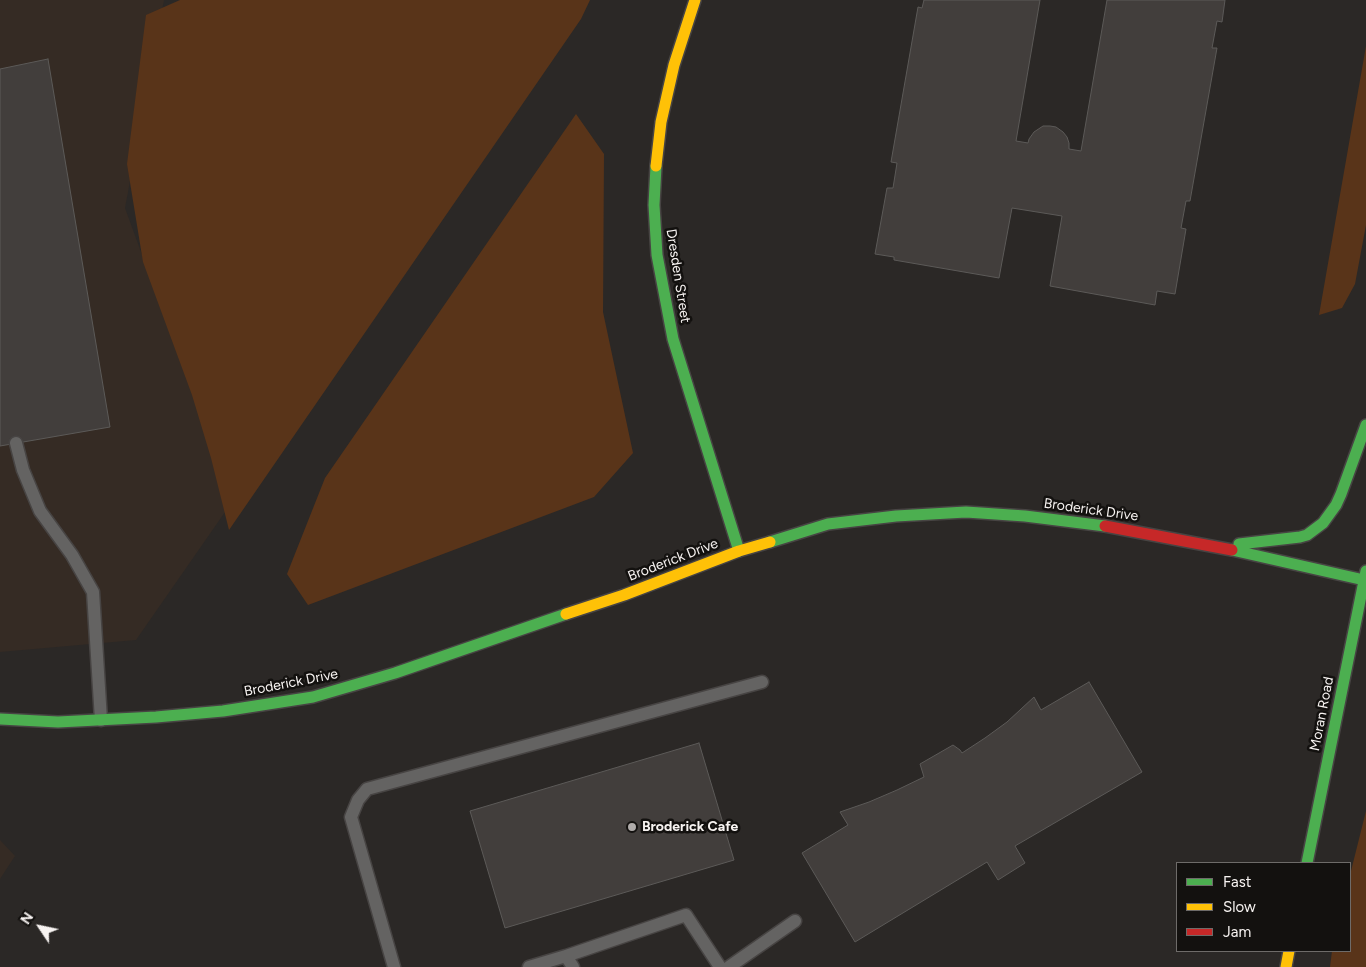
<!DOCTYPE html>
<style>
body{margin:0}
#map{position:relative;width:1366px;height:967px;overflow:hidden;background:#2b2826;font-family:Figtree,sans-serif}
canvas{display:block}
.legend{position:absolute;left:1176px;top:862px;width:175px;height:90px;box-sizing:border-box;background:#13110f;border:1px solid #6e6b69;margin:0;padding:6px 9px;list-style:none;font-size:15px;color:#f7f3f1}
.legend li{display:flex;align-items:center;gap:10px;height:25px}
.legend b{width:25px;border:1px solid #6e6b69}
.north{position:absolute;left:15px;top:902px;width:50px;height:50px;-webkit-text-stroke:4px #13110f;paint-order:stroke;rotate:304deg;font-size:14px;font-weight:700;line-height:20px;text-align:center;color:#f7f3f1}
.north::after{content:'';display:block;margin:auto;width:18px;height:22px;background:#f7f3f1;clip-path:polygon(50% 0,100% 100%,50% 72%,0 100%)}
</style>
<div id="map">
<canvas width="1366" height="967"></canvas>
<ul class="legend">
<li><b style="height:6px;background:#4caf50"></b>Fast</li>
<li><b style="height:6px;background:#ffc107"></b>Slow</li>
<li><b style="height:6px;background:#c62828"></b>Jam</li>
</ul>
<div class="north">N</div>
</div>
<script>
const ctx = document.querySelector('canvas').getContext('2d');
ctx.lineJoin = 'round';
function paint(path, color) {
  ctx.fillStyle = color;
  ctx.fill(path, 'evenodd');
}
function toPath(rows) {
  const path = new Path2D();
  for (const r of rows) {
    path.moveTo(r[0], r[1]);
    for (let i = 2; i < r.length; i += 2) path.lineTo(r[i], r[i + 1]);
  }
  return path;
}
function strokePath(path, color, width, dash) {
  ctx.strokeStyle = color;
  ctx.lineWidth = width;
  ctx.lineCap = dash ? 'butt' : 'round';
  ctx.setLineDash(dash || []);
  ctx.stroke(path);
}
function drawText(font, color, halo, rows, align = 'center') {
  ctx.font = font + ' Figtree,sans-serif';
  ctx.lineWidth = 5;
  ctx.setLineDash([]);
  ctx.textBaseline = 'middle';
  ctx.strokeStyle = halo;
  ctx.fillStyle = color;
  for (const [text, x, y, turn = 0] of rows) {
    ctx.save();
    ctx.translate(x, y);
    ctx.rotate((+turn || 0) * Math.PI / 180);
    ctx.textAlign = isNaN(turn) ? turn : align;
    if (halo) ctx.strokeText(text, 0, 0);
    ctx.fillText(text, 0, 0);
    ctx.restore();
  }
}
paint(toPath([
 [0,0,164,0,125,208,232,502,136,640,0,652],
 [0,840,15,856,0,879]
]), '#352b24');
paint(toPath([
 [180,0,590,0,581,19,229,530,211,458,192,395,143,262,127,164,146,15],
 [1366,46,1366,225,1355,284,1342,308,1319,315],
 [576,114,604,154,603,312,633,453,594,497,308,605,287,574,325,478],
 [1366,811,1366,967,1330,967,1332,951,1350,951,1350,875]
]), '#593419');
const building = toPath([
 [924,0,1040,0,1016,141,1028,143,1029,139,1034,132,1043,126,1050,126,1056,127,1063,132,1067,137,1069,143,1069,149,1081,151,1107,0,1225,0,1222,22,1217,21,1212,48,1217,48,1190,201,1186,201,1181,228,1186,229,1175,294,1157,291,1155,305,1050,286,1062,216,1012,208,999,278,894,260,894,257,875,254,887,188,893,188,897,163,891,162,918,7,922,8,924,0],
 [48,59,110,427,0,446,0,69,48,59],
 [1089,682,1142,772,1015,846,1025,863,998,880,987,862,855,942,802,853,848,825,840,812,869,802,897,790,924,777,920,764,953,745,960,750,962,753,985,738,1007,722,1034,697,1041,710,1089,682],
 [699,743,734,860,505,928,470,811,699,743]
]);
paint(building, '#423e3c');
strokePath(building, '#5c5a58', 1);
const lane = toPath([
 [16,443,23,470,40,511,72,555,93,592,101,720],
 [566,956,686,915,720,967],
 [394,967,351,817,358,800,367,789,762,682],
 [529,967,566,956,573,967],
 [729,967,795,921]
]);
const fast = toPath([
 [656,166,654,205,657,255,673,339,739,551],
 [770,542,828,524,896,516,966,512,1025,516,1105,526],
 [1239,544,1300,537,1307,535,1323,523,1336,505,1341,494,1366,425],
 [1232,550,1364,580],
 [0,719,58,722,156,717,223,711,313,697,395,673,566,614],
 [1307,863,1366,571]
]);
const slow = toPath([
 [656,166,661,122,674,65,695,0],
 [566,614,624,595,739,551,770,542],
 [1286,967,1289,951]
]);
const jam = toPath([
 [1105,526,1232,550]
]);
strokePath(lane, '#474443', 15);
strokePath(fast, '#474443', 14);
strokePath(slow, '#474443', 14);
strokePath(jam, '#474443', 14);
strokePath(lane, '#646362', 12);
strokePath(fast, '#4caf50', 11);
strokePath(slow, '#ffc107', 11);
strokePath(jam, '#c62828', 11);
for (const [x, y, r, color] of [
 [632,827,5,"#b0acaa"]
]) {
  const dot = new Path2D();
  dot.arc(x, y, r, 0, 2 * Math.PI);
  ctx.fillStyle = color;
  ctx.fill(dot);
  strokePath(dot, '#13110f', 2);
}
drawText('14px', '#f7f3f1', '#13110f', [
 ["Dresden Street",678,276,81],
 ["Broderick Drive",1091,510,8],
 ["Broderick Drive",673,560,-21],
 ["Broderick Drive",291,683,-11],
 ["Moran Road",1322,714,-79]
]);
drawText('bold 14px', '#f7f3f1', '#13110f', [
 ["Broderick Cafe",642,827]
], 'left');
</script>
